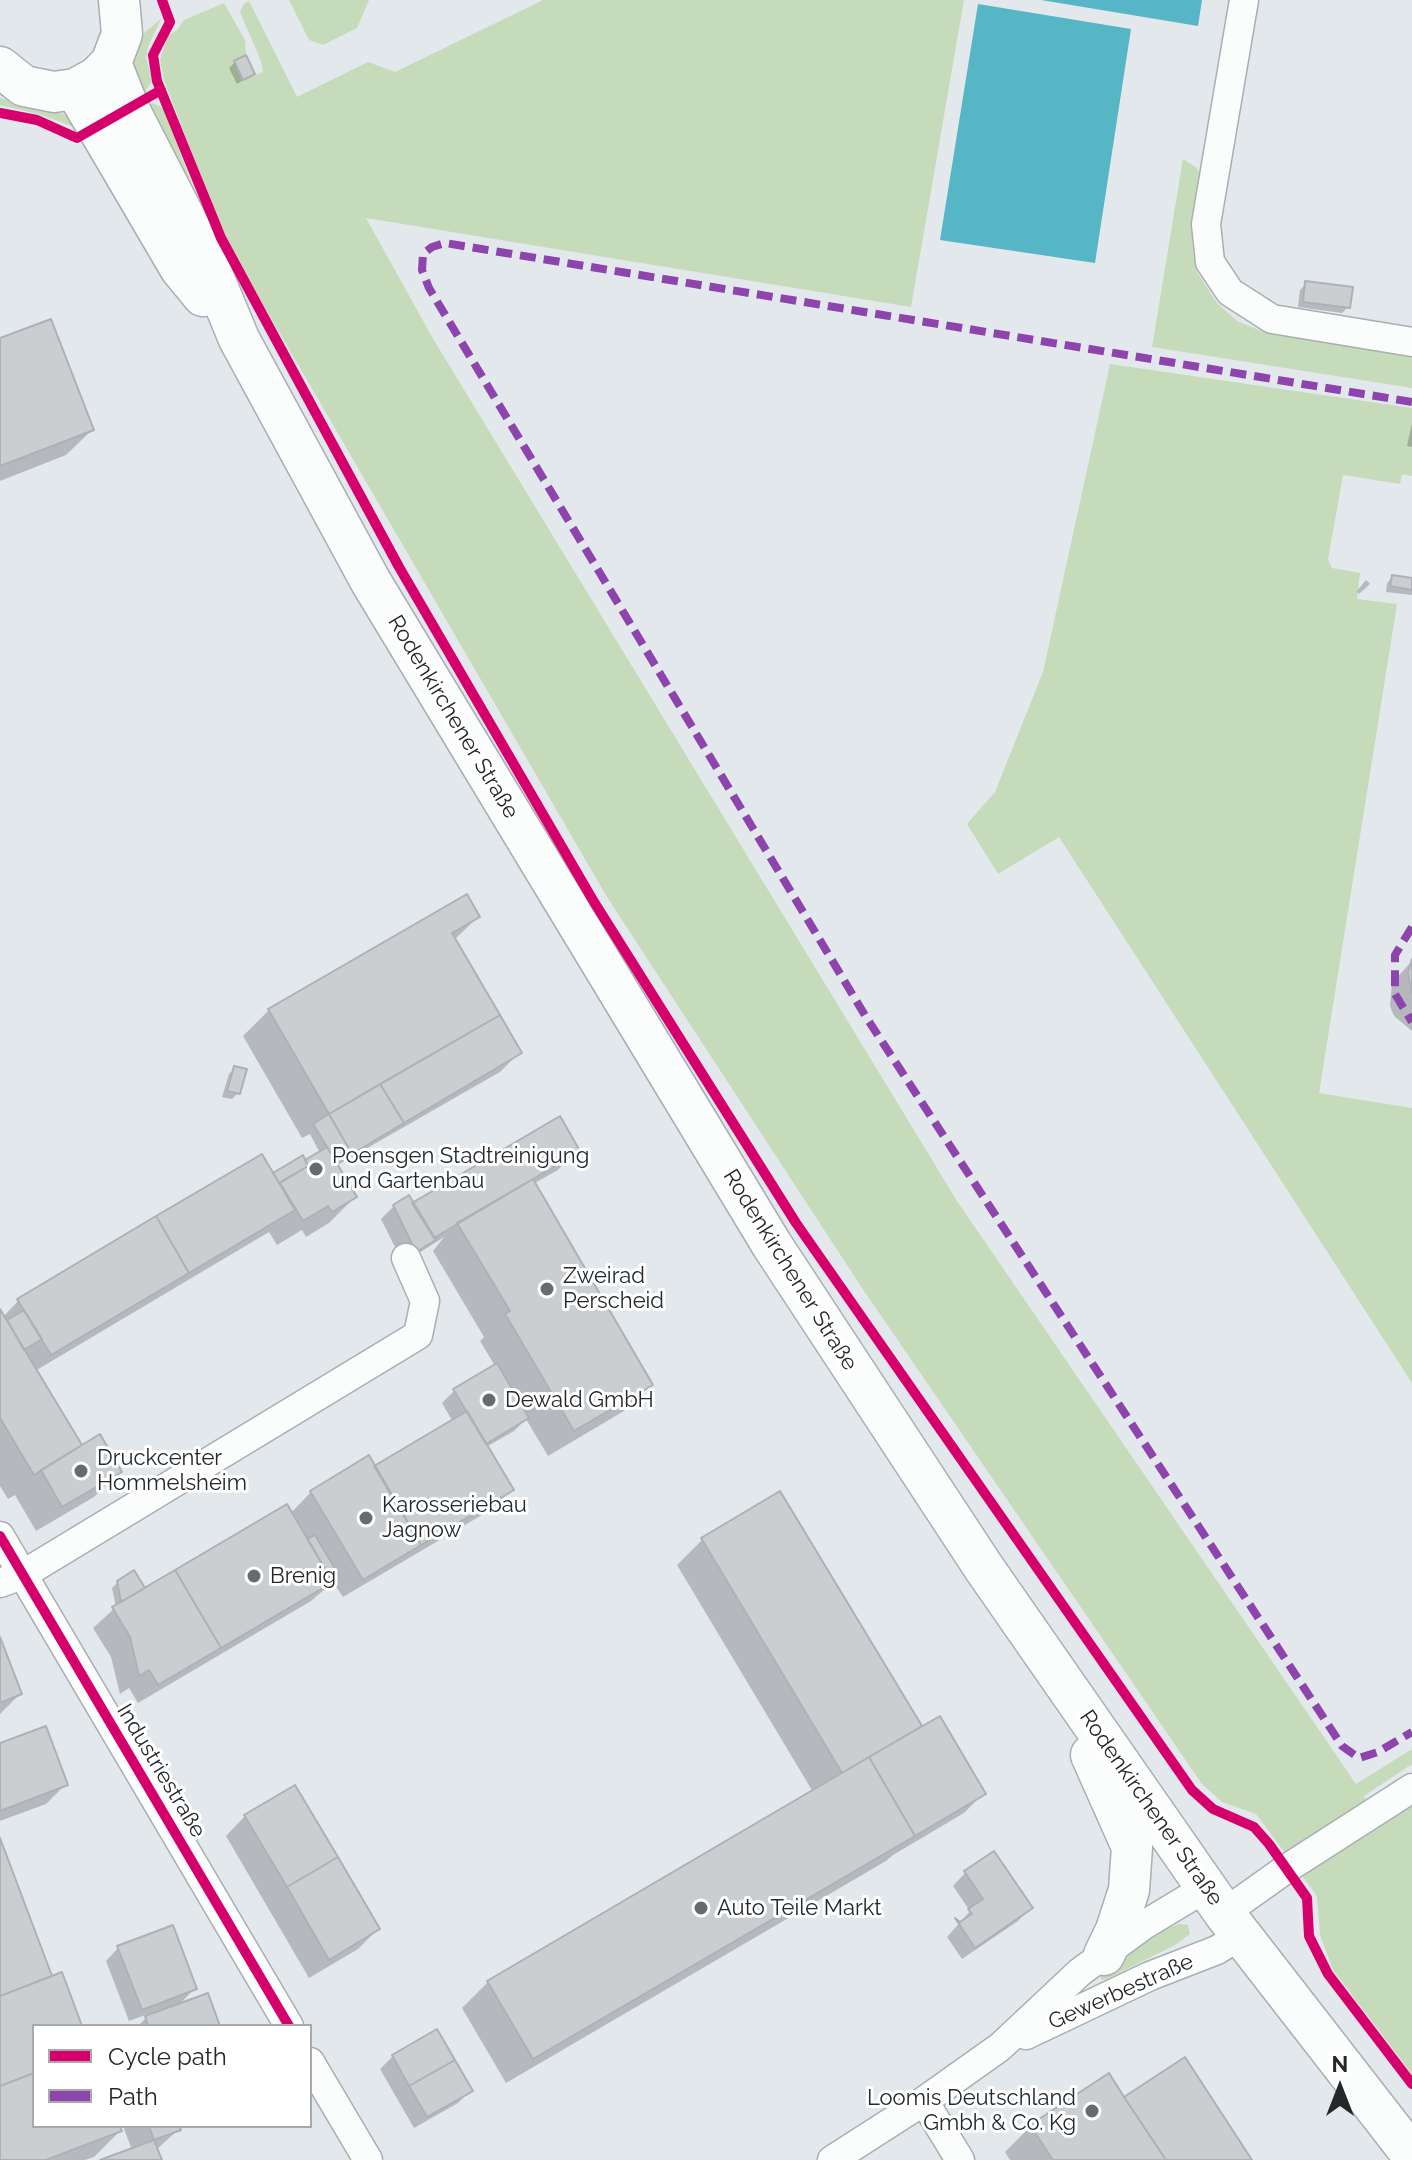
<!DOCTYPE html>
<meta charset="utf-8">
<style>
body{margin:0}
#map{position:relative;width:1412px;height:2160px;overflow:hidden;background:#e3e8ed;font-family:Raleway,sans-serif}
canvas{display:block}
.legend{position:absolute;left:32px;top:2024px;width:280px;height:104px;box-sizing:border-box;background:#fff;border:2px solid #a7a9aa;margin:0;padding:10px 14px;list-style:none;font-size:24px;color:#24282b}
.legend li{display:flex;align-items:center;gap:16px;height:40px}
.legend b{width:40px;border:2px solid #a7a9aa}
.north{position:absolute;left:1300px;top:2048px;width:80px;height:80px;-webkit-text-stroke:6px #fff;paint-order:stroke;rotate:0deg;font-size:22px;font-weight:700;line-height:32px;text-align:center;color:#24282b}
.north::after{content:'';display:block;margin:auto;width:28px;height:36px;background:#24282b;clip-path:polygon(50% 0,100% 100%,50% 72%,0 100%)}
</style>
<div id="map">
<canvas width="1412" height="2160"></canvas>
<ul class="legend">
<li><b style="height:10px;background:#d6006c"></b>Cycle path</li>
<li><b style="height:10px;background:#8e44ad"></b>Path</li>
</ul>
<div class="north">N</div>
</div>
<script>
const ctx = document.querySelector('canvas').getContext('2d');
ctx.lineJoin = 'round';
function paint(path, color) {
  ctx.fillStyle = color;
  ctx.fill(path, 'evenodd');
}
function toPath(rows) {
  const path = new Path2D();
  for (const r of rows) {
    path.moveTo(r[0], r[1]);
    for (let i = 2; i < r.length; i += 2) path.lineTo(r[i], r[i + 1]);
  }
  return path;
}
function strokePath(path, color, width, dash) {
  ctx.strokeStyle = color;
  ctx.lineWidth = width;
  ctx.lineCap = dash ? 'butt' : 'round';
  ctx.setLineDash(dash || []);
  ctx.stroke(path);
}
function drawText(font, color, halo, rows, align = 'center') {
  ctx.font = font + ' Raleway,sans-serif';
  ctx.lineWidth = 6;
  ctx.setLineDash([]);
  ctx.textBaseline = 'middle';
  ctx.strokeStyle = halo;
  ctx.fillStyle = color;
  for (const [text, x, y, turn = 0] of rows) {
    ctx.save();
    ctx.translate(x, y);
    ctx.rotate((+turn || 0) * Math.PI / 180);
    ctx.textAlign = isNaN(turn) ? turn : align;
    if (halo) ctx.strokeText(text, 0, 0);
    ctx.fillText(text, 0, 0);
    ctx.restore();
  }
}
paint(toPath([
 [289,0,369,0,357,28,323,45,309,40],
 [543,0,964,0,911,307,366,218,432,337,957,1201,1356,1784,1412,1749,1412,1764,1364,1796,1381,1821,1412,1803,1412,2074,1333,1970,1320,1935,1317,1896,1256,1814,1222,1802,1202,1784,862,1288,607,897,224,237,164,80,160,59,168,36,177,30,184,20,224,3,245,40,246,55,234,61,243,79,263,72,261,61,240,12,244,4,249,1,297,97,368,62,395,72],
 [161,19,148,47,146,58,152,81,144,93,130,76,132,61,145,32],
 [0,98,63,114,74,121,79,129,42,115,0,105],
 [153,103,163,108,214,242,137,112],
 [1183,159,1197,168,1201,178,1192,237,1193,252,1197,272,1217,303,1237,321,1261,331,1412,356,1412,388,1152,347],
 [1110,364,1412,408,1412,476,1402,474,1400,484,1343,475,1328,559,1332,568,1360,573,1357,599,1397,604,1319,1093,1412,1108,1412,1383,1059,837,998,874,967,824,995,792,1043,672],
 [1179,1924,1188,1925,1190,1934,1175,1945,1105,1980,1101,1979,1101,1975,1155,1933]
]), '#c6dbb9');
paint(toPath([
 [1041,0,1202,0,1198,26],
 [978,4,1131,29,1095,263,940,240]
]), '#56b6c5');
paint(toPath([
 [235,62,253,74,237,84,229,68],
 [1306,284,1348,307,1342,313,1298,307,1300,290],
 [0,340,92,430,66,455,0,481],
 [1412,423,1412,447,1407,446],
 [1393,577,1412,580,1412,595,1386,592,1387,583],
 [1366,580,1370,584,1359,594,1357,591],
 [478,917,454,940,519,1053,500,1072,336,1166,355,1197,329,1223,306,1237,302,1230,277,1245,269,1232,35,1371,81,1448,120,1471,94,1497,36,1531,15,1495,8,1499,0,1486,0,1312,3,1317,19,1300,320,1153,310,1134,302,1138,243,1036,269,1010],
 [1412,961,1412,1031,1394,1016,1390,1006,1392,983],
 [235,1068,238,1093,232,1099,222,1097,229,1074],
 [577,1150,558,1170,533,1184,650,1385,624,1411,548,1456,526,1419,514,1431,486,1447,512,1490,492,1509,343,1597,333,1582,311,1601,138,1703,129,1688,120,1694,111,1657,93,1628,116,1607,112,1588,118,1582,137,1593,290,1514,311,1492,374,1468,453,1422,442,1403,455,1390,495,1366,480,1341,484,1337,433,1251,444,1237,403,1263,381,1219,394,1206,413,1205],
 [780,1493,921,1729,983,1794,964,1813,893,1855,886,1861,506,2083,462,2008,488,1982,813,1792,677,1565,703,1539],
 [0,1643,20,1694,0,1714],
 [0,1745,66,1784,46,1804,0,1821],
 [245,1816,378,1929,358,1949,309,1978,226,1836],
 [0,1844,51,1979,80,2026,34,2026,34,2126,118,2126,120,2131,94,2157,85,2160,0,2160],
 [965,1873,1030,1908,1018,1921,962,1959,947,1937,970,1911,953,1886],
 [118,1948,195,1988,177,2007,218,2026,138,2026,151,2013,129,2021,106,1961],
 [393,2056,471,2090,458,2103,414,2128,380,2069],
 [1123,2099,1250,2160,1010,2160,1005,2152,1031,2126],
 [123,2126,177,2126,179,2129,156,2150,159,2160,106,2160,132,2150]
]), '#0003');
const building = toPath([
 [246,55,255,74,243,80,234,61,246,55],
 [1305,281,1353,287,1350,308,1303,302,1305,281],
 [51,319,94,430,0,466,0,338,51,319],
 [1392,575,1412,578,1412,590,1390,586,1392,575],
 [467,894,480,917,452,933,500,1015,329,1114,268,1009,467,894],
 [1412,959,1412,994,1408,973,1412,959],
 [500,1015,522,1053,404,1123,380,1084,500,1015],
 [234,1066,247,1069,240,1094,227,1091,234,1066],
 [380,1084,404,1123,352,1154,329,1114,380,1084],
 [329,1114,352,1154,337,1163,313,1124,329,1114],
 [560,1116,580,1151,434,1238,412,1203,560,1116],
 [327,1147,357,1197,332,1212,328,1206,303,1221,280,1183,308,1166,305,1160,327,1147],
 [262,1154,295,1210,189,1273,156,1216,262,1154],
 [303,1155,308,1166,279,1183,273,1173,303,1155],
 [533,1179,653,1385,574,1431,505,1314,510,1311,457,1223,533,1179],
 [409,1195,436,1240,416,1252,393,1205,409,1195],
 [156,1216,189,1273,51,1355,17,1299,156,1216],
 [0,1309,82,1445,34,1475,0,1418,0,1309],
 [24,1310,42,1339,24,1350,7,1320,24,1310],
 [497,1363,529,1418,486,1444,453,1389,497,1363],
 [467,1411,514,1490,421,1545,374,1466,467,1411],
 [100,1434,122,1472,62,1507,41,1470,100,1434],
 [369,1455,421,1545,363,1580,310,1491,369,1455],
 [780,1491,922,1726,842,1773,701,1538,780,1491],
 [287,1504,333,1582,221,1648,175,1570,287,1504],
 [315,1535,340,1577,333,1582,307,1539,315,1535],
 [134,1570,145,1588,121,1602,117,1581,134,1570],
 [175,1570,221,1648,158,1685,149,1670,139,1676,130,1637,112,1607,175,1570],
 [0,1637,22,1694,0,1703,0,1637],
 [940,1716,986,1794,915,1836,869,1757,940,1716],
 [46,1726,68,1785,0,1811,0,1743,46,1726],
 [869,1757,915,1836,533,2059,487,1981,869,1757],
 [295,1785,338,1857,287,1887,244,1815,295,1785],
 [0,1838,52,1976,0,1996,0,1838],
 [994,1851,1033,1908,975,1948,955,1918,960,1922,972,1914,968,1909,983,1899,964,1871,994,1851],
 [338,1857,380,1929,329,1960,287,1887,338,1857],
 [173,1925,197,1989,142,2010,117,1946,173,1925],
 [62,1972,82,2026,34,2026,34,2073,0,2086,0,1996,62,1972],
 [208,1993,220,2026,148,2026,145,2016,208,1993],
 [437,2029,455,2060,409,2086,392,2055,437,2029],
 [1185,2057,1252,2160,1166,2160,1124,2097,1185,2057],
 [455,2060,473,2091,427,2117,409,2086,455,2060],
 [34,2073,34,2126,120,2126,122,2131,46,2160,0,2160,0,2086,34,2073],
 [1109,2073,1124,2097,1166,2160,1053,2160,1030,2125,1109,2073],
 [149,2126,179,2126,181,2130,154,2140,149,2126],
 [154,2140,162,2160,100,2160,154,2140]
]);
paint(building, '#caced1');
strokePath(building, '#adb1b5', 2);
const minor = toPath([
 [1244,0,1206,224,1210,262,1230,292,1272,319,1412,342],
 [0,1536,289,2026],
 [0,1583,22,1575,418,1335,425,1301,406,1258],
 [1224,1913,1286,1869,1412,1788],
 [1026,2035,1150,1976,1217,1950,1241,1935],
 [310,2062,368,2160],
 [924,2101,960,2160],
 [832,2160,924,2101,1000,2047,1080,1972,1144,1925,1207,1887]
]);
const secondary = toPath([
 [111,63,130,111,206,259,239,339,371,582,772,1245,984,1568,1224,1913,1412,2155],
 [0,67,24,86,54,92,75,89,97,77,111,63,122,34,119,0],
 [75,89,180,268,203,296],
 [1091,1755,1132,1847,1129,1890,1116,1930,1104,1955]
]);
strokePath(minor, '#aaaeb2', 31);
strokePath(secondary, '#aaaeb2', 43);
strokePath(minor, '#fbfcfc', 28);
strokePath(secondary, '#fbfcfc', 40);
strokePath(toPath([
 [1412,402,445,243,432,247,423,254,422,270,429,288,866,1017,1342,1746,1359,1758,1378,1752,1412,1732],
 [1412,927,1395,955,1395,994,1412,1022]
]), '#8e44ad', 8, [16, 8]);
strokePath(toPath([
 [162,0,170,22,153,55,157,81,221,238,399,567,594,902,796,1223,1192,1790,1213,1809,1254,1827,1269,1844,1307,1898,1309,1936,1328,1974,1412,2084],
 [0,113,37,120,77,138,161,90],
 [0,1536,289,2026]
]), '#d6006c', 10);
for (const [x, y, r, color] of [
 [316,1169,8,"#676b6f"],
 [547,1289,8,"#676b6f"],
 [489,1400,8,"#676b6f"],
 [81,1471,8,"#676b6f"],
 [366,1518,8,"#676b6f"],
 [254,1576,8,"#676b6f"],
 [701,1908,8,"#676b6f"],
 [1092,2111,8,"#676b6f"]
]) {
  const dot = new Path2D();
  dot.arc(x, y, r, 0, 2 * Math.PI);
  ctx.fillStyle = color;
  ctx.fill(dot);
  strokePath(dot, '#fff', 3);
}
drawText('22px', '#24282b', '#fff', [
 ["Rodenkirchener Straße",453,717,59],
 ["Rodenkirchener Straße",790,1270,58],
 ["Industriestraße",161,1771,59],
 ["Rodenkirchener Straße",1151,1808,55],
 ["Gewerbestraße",1121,1992,-24]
]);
drawText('22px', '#24282b', '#fff', [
 ["Poensgen Stadtreinigung",332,1156],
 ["und Gartenbau",332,1181],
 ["Zweirad",563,1276],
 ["Perscheid",563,1301],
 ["Dewald GmbH",505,1400],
 ["Druckcenter",97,1458],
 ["Hommelsheim",97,1483],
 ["Karosseriebau",382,1505],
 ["Jagnow",382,1530],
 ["Brenig",270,1576],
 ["Auto Teile Markt",717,1908],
 ["Loomis Deutschland",1076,2098,"right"],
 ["Gmbh & Co. Kg",1076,2123,"right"]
], 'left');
</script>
